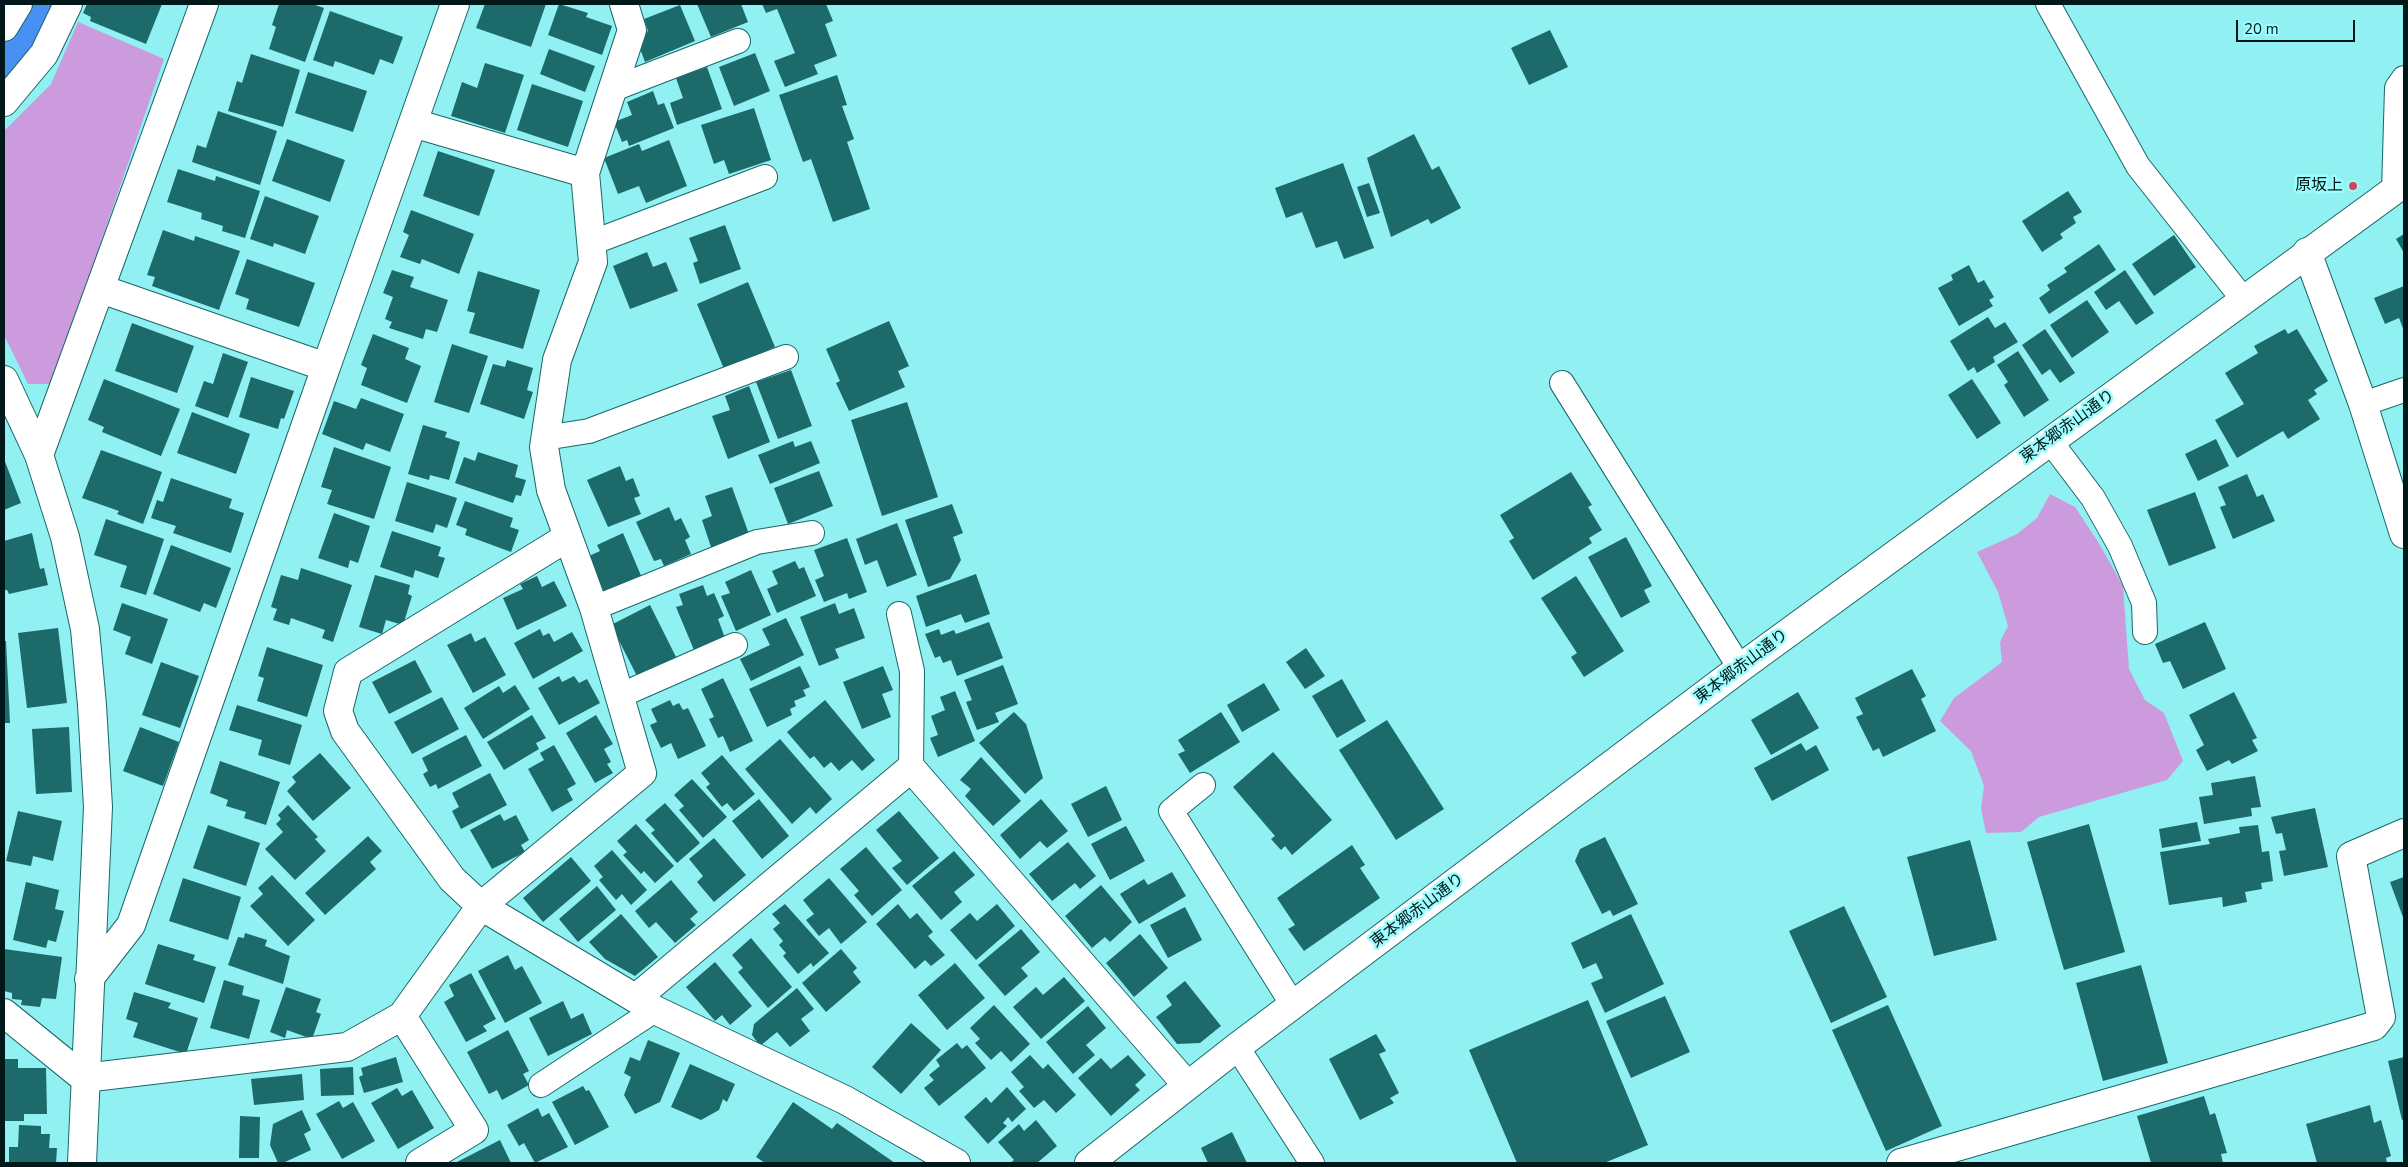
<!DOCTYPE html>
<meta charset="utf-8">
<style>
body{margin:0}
#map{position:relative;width:2408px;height:1167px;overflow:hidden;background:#91f0f1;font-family:"Nunito Sans",sans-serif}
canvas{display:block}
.frame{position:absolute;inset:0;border:5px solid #001819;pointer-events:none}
.scale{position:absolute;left:2236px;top:20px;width:119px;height:22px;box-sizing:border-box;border:2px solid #001819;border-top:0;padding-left:6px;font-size:15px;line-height:18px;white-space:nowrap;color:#001819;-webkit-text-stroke:4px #9efdfe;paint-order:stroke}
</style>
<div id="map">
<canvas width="2408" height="1167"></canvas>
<div class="frame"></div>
<div class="scale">20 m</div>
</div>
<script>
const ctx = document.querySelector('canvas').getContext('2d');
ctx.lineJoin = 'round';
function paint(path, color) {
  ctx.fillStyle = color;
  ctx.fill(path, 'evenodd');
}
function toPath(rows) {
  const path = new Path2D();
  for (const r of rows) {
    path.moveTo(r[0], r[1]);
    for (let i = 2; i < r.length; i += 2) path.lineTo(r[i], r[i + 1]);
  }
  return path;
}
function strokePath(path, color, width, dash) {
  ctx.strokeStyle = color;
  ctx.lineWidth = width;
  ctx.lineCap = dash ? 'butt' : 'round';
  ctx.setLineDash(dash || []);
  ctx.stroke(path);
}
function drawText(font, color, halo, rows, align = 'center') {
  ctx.font = font + ' "Nunito Sans","Noto Sans JP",sans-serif';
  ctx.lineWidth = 5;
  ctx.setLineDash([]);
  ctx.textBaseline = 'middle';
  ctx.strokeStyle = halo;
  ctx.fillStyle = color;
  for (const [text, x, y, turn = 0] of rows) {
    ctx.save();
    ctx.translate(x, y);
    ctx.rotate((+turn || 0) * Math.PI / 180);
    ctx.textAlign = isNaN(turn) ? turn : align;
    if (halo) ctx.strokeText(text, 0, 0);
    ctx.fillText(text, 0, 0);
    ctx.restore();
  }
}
paint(toPath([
 [78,22,164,59,52,384,28,384,4,335,4,131,51,84],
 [2050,494,2075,507,2100,545,2123,586,2129,669,2145,700,2164,713,2183,761,2167,780,2039,817,2021,832,1986,833,1981,808,1984,786,1971,751,1940,721,1954,698,2002,662,2000,642,2008,626,1998,592,1977,552,2017,534,2037,518]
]), '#cc9bde');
strokePath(toPath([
 [4,66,35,24,44,4]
]), '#4890f2', 71);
paint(toPath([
 [87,4,162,4,146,44,90,21,91,17,83,13],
 [279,4,312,4,324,8,305,62,269,49,276,27,272,25],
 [485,4,546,4,531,47,476,28],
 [559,4,588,13,586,17,612,26,602,55,548,35],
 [697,4,741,4,748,22,711,37],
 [762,4,826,4,833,21,825,24,837,56,814,65,818,74,785,87,774,61,795,53,777,9,766,13],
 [680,5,695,41,645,62,638,43,640,35,648,31,644,19],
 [330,11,403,37,393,64,380,59,374,75,335,61,333,67,313,60],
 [1550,30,1568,67,1529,85,1511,48],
 [549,49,595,66,585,92,540,74],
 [755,53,770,91,734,106,719,67],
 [251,54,300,70,283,127,228,111,237,81,242,83],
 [485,63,524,75,505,133,451,116,462,82,477,88],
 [707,67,722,109,677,125,670,103,683,98,676,78],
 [308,72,367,91,353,132,295,113],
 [837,75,847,105,842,106,854,139,847,142,870,209,833,222,811,159,803,162,779,95],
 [532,84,583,101,568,147,517,130],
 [653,91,658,105,664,103,674,128,629,146,627,140,622,142,614,122,632,115,627,102],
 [754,108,771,160,729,174,724,160,714,164,701,125],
 [218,111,277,131,260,185,192,162,197,145,206,148],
 [1414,134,1432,170,1439,166,1461,208,1431,224,1428,219,1391,237,1367,158],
 [287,139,345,160,330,202,272,181],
 [669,140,687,186,646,203,639,186,618,194,604,158,639,144,642,151],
 [438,151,495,170,479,216,423,196],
 [1343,163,1374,248,1344,259,1337,241,1316,248,1302,212,1286,218,1275,188],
 [178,169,215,181,216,176,260,191,245,238,222,231,223,226,201,219,202,213,167,202],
 [1369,183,1380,213,1367,217,1357,187],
 [2068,191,2082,212,2073,217,2076,223,2060,234,2063,238,2042,252,2022,221],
 [265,196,319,216,305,254,274,243,273,247,250,239],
 [411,210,474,234,459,274,422,259,420,264,400,257,409,235,403,232],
 [725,225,741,269,700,284,693,263,698,261,689,238],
 [163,230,194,241,195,236,240,251,219,310,152,286,155,277,147,275],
 [2404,234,2404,253,2396,239],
 [2174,235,2196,267,2154,296,2132,264],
 [2099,244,2116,270,2049,314,2039,298,2050,290,2047,285,2067,272,2064,268],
 [647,252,653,267,666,262,678,291,630,309,613,266],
 [247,259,315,283,299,327,246,309,249,299,235,294],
 [1969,265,1978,283,1984,280,1994,297,1989,300,1993,306,1959,326,1938,288,1953,280,1951,275],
 [392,270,414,277,410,287,448,300,437,332,426,329,423,339,389,328,392,322,385,319,393,297,383,293],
 [2125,270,2154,313,2136,325,2119,301,2106,310,2094,292],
 [478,271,540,290,523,349,469,333,475,313,467,311],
 [748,282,775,347,724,369,697,304],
 [2404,286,2404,331,2399,318,2385,324,2374,298],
 [2087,300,2109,332,2072,358,2050,325],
 [1988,317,1995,328,2005,322,2018,342,1993,357,1995,362,1977,373,1974,367,1968,371,1950,341],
 [889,321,909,366,898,371,905,387,849,411,836,383,840,381,826,349],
 [132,323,194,346,177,393,115,371],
 [2045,329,2075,373,2060,383,2050,369,2042,375,2022,345],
 [2285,329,2288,334,2297,329,2328,381,2314,390,2317,394,2308,400,2320,419,2288,439,2283,431,2237,458,2215,420,2244,404,2225,373,2258,353,2254,346],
 [373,334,409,348,405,359,421,366,407,403,361,385,367,368,361,365],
 [452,344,488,356,469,413,434,402],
 [2018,351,2049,400,2024,417,2004,385,2008,382,1997,365],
 [223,353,248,362,228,418,195,406,204,381,213,384],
 [507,360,533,368,527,390,533,392,524,419,480,404,493,364,505,367],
 [791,370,812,426,778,439,756,382],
 [251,377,294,391,284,419,281,418,278,429,239,417],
 [104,379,180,409,161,456,102,432,104,427,88,420],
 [1972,379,2001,423,1977,439,1948,395],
 [749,386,770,442,728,459,712,416,730,410,725,396],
 [361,398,404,414,390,452,366,443,363,450,322,434,334,401,356,409],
 [907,402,938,497,882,516,851,420],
 [192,412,250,434,236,474,177,453],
 [423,425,447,432,445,437,460,442,449,480,430,475,429,480,408,474],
 [2216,439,2229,466,2198,481,2185,454],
 [793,441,795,447,811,441,820,463,770,484,758,455],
 [334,447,391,467,374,519,327,504,332,490,321,487],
 [101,450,162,472,143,524,117,514,119,511,82,498],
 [478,452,518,465,515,477,526,480,521,496,516,495,513,503,455,483,464,457,475,461],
 [4,459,21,503,4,510],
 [620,466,626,481,633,478,640,496,634,498,641,514,608,527,587,480],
 [819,471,833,506,788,524,774,488],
 [1571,472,1592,505,1588,507,1602,530,1589,538,1592,543,1533,580,1509,541,1514,538,1500,515],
 [2247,474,2257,497,2263,494,2275,521,2233,539,2220,507,2226,505,2218,487],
 [171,478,232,499,229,508,244,513,231,553,173,533,176,526,151,518,157,500,163,502],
 [407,482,457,498,447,528,436,524,433,533,395,521],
 [732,487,750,537,712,550,702,520,712,516,705,496],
 [2195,492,2216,548,2169,566,2147,510],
 [465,501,513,518,510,527,519,530,511,552,465,535,467,529,456,525],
 [952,504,963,533,953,537,961,560,950,579,928,587,905,520],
 [669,507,675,521,681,518,690,537,685,540,691,554,664,566,661,559,654,561,636,522],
 [334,513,370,526,358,563,350,560,348,568,318,558],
 [106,519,164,539,146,595,120,587,127,566,94,555],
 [897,523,917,575,887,587,877,560,865,565,856,539],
 [392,531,441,547,438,556,445,558,438,578,415,570,413,578,380,567],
 [32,533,40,569,44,568,48,585,9,594,7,590,4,590,4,541],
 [623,533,642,578,605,594,589,556,600,551,597,545],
 [1626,537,1652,586,1644,590,1650,602,1621,618,1588,557],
 [847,538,867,592,849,599,847,593,824,602,815,580,824,576,814,550],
 [171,545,231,568,216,608,204,603,200,612,153,594],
 [795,561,799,569,804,567,816,596,777,613,767,589,778,584,772,571],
 [301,568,352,585,333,642,322,638,325,630,291,618,289,625,273,620,277,609,271,607,281,575,298,580],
 [751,570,771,615,736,631,721,596,730,593,725,582],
 [976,574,990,614,965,623,961,614,926,627,916,596],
 [375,575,410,585,408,594,412,596,403,625,386,620,382,634,359,627],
 [537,576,542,587,554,581,567,606,517,630,503,598,523,589,520,584],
 [1576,576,1624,651,1584,677,1571,657,1577,653,1541,598],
 [703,585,707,596,714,593,724,616,718,619,725,638,694,650,676,607,683,605,679,594],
 [122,603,168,619,152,664,125,654,131,637,113,630],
 [835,603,839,614,854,608,865,638,835,649,839,658,819,666,800,617],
 [650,605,676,657,637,676,611,625],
 [786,618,804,655,751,681,740,659,770,645,762,629],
 [989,622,1003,658,957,676,951,660,943,663,940,656,935,658,925,634,939,629,941,635,954,630,956,634],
 [2205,622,2226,669,2183,689,2170,661,2163,663,2155,644],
 [58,628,67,703,27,708,18,633],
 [540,629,543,636,549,633,554,642,572,632,583,651,533,679,514,643],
 [471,633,475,642,485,637,506,675,473,693,447,645],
 [4,641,6,641,10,723,4,723],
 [267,647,323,665,307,717,257,701,264,678,258,676],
 [1306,648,1325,676,1305,689,1286,662],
 [415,660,432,692,389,714,372,682],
 [161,662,199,676,180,728,142,715],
 [1003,665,1018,704,995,713,999,722,977,730,966,702,972,700,964,680],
 [800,666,810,687,803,690,806,696,794,701,796,706,790,709,792,715,767,727,749,689],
 [883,666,893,690,882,694,891,717,862,729,843,682],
 [1912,669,1926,696,1921,699,1936,731,1883,757,1879,748,1873,751,1856,717,1863,714,1855,698],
 [559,676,562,682,574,676,579,683,587,679,600,703,559,725,538,688],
 [723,678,753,741,730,752,723,736,718,738,709,719,714,717,701,689],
 [1342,679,1366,721,1337,738,1312,696],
 [1264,683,1280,710,1242,732,1227,705],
 [515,685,530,709,483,739,464,708,499,686,503,693],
 [955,691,975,741,938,757,930,738,938,735,931,716,945,710,940,697],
 [1798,692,1819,728,1771,755,1751,720],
 [2234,692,2257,738,2252,740,2258,751,2232,764,2229,760,2207,771,2196,750,2204,745,2189,715],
 [442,697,459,729,412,754,394,722],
 [670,700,673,706,679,703,683,710,688,708,706,746,678,759,671,743,661,748,650,725,657,722,651,709],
 [825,700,875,760,862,771,852,760,839,771,831,762,824,768,814,756,810,759,787,732],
 [237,705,302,725,290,765,258,755,262,740,229,730],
 [1014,712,1026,724,1043,778,1025,794,979,743],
 [1221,712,1240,742,1190,773,1178,754,1185,751,1178,740],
 [532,715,546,738,536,743,539,749,504,770,487,742],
 [596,715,613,744,604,749,611,762,607,764,613,773,595,783,566,733],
 [1387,720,1444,809,1396,840,1339,750],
 [69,727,72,792,36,794,32,729],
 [140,727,179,742,163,786,123,771],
 [466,735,482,766,438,789,436,784,430,787,423,774,428,771,422,758],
 [780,739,832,799,816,814,810,807,792,824,745,769],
 [1801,743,1806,751,1816,745,1829,770,1772,801,1754,768],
 [554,745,576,784,567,789,573,800,552,812,528,769,544,760,540,753],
 [1273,752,1332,820,1292,855,1285,846,1281,850,1271,839,1275,836,1233,787],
 [320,753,351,788,313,821,287,791,296,782,292,777],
 [722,755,755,794,734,811,727,803,722,807,706,787,710,784,701,773],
 [981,757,1021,801,993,826,965,796,971,789,960,780],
 [220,761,280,782,266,825,244,818,246,812,226,806,228,800,210,793],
 [490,773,507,805,461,829,452,811,459,807,452,793],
 [2255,776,2261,807,2251,808,2252,816,2204,824,2199,797,2213,795,2211,783],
 [692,779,727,817,703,838,679,810,684,806,674,795],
 [1106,786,1122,820,1088,837,1071,804],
 [759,799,789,836,762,859,732,821],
 [1041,799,1068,831,1047,848,1040,841,1020,859,1000,835],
 [665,803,700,843,677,863,651,833,655,830,645,820],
 [288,805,318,837,315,839,326,851,295,880,265,849,283,832,276,824,281,819,278,815],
 [2315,808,2328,867,2284,876,2279,851,2286,850,2282,833,2276,834,2271,817],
 [18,811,62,821,53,861,33,856,31,866,6,861],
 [899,811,939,858,907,885,892,868,902,861,876,830],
 [500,814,504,821,516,815,529,840,521,845,525,852,492,869,470,830],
 [2197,822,2201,841,2162,848,2159,829],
 [636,824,674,866,655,883,644,871,641,874,623,855,627,852,617,841],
 [2089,824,2125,952,2064,970,2027,842],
 [208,825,260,843,246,886,193,868],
 [2258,825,2262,852,2269,851,2273,881,2261,883,2262,889,2245,892,2247,902,2223,907,2222,897,2169,905,2160,852,2210,844,2208,839,2240,833,2239,827],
 [1126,826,1145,861,1110,880,1091,844],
 [368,836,382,851,370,862,376,869,325,915,305,893],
 [1605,837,1638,904,1613,916,1610,910,1602,914,1575,861,1580,849],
 [714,838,746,875,714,902,697,882,703,876,689,859],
 [1970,840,1997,940,1934,956,1907,857],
 [1068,842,1096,876,1080,889,1075,883,1052,901,1029,874],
 [1352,845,1365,865,1360,868,1380,898,1304,951,1288,929,1295,925,1277,898],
 [866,847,902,890,872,916,854,895,859,891,840,869],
 [612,850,647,890,631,905,622,894,616,900,599,880,603,877,594,866],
 [954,851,975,875,954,892,962,902,941,920,912,886],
 [571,857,591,881,543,922,523,898],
 [1172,872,1186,896,1139,924,1120,894,1144,879,1148,885],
 [272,875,315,920,288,946,250,906,263,894,258,888],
 [2404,877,2404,920,2390,882],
 [183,878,241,897,228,940,169,921],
 [829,878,867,922,841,944,829,928,819,936,806,920,814,914,803,900],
 [671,880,698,912,690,919,696,925,675,943,656,922,649,928,635,911],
 [26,882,59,890,55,909,64,911,56,942,48,940,46,948,13,940],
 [1101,885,1132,922,1110,942,1105,937,1092,948,1065,916],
 [597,886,616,910,578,942,559,919],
 [785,904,829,953,813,967,811,963,798,974,783,956,786,953,779,945,783,941,773,929,780,923,772,914],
 [898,904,910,919,917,913,933,932,928,936,945,955,931,966,925,960,915,969,876,924],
 [997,904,1015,926,976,960,950,930,970,913,977,921],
 [1844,906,1887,997,1831,1023,1789,931],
 [1185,907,1202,940,1168,958,1150,925],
 [621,914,658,957,635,976,605,959,589,942],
 [1631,914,1664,984,1605,1013,1591,983,1603,978,1596,963,1583,969,1571,943],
 [1021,929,1040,952,1021,968,1028,976,1005,996,978,965],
 [245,933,267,940,265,946,290,956,283,984,228,965,238,937,244,938],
 [1140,934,1168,968,1134,997,1106,963],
 [751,938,792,987,768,1008,738,972,743,968,732,955],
 [158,944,195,955,193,960,216,967,204,1003,145,984],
 [4,949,62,957,56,999,42,998,40,1007,21,1005,22,1000,12,999,12,993,4,991],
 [841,949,857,968,853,972,861,982,826,1012,802,983],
 [508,955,515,970,522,966,542,1003,505,1023,478,971],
 [715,962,752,1006,730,1025,722,1015,715,1021,686,987],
 [955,963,985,998,947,1030,918,995],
 [2141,965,2168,1063,2103,1081,2076,983],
 [471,973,496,1019,483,1026,487,1031,466,1042,444,1002,454,996,449,985],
 [1064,977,1085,1001,1041,1039,1013,1007,1036,987,1043,995],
 [224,980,244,986,242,995,260,1000,249,1039,210,1028],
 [1185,981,1221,1026,1200,1043,1177,1044,1156,1017,1172,1005,1166,996],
 [286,987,321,999,316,1012,321,1014,312,1039,287,1030,285,1038,270,1032],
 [797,988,814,1009,801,1019,810,1031,790,1047,777,1032,760,1046,752,1035,754,1024],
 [134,992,171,1003,168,1008,198,1018,186,1054,133,1037,138,1023,126,1019],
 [1665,996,1690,1052,1631,1078,1606,1021],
 [1588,1000,1648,1145,1604,1163,1517,1163,1469,1050],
 [563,1001,571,1019,583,1013,592,1034,548,1056,529,1018],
 [994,1005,1030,1044,1011,1062,1001,1051,991,1060,975,1043,980,1039,970,1028],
 [1888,1005,1942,1126,1886,1151,1832,1030],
 [1088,1006,1106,1028,1086,1045,1095,1055,1073,1074,1046,1042],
 [911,1023,941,1050,901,1094,872,1067],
 [508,1030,529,1071,523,1074,529,1085,502,1100,497,1090,489,1094,467,1052],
 [1376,1034,1386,1051,1379,1054,1399,1093,1390,1098,1394,1103,1360,1120,1329,1059],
 [648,1040,680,1053,660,1102,635,1114,624,1095,631,1077,624,1073,630,1057,640,1061],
 [957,1043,962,1049,967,1045,986,1068,939,1106,924,1088,934,1080,929,1075,940,1066,936,1060],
 [1030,1055,1043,1069,1048,1064,1076,1095,1056,1113,1044,1100,1034,1108,1019,1091,1024,1087,1011,1072],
 [1128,1055,1146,1075,1135,1085,1140,1090,1111,1116,1078,1078,1101,1058,1111,1069],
 [396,1057,403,1082,364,1093,359,1077,363,1075,361,1068],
 [2404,1057,2404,1119,2402,1120,2388,1061],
 [4,1059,18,1059,18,1068,46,1068,47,1114,24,1114,24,1121,4,1121],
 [690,1064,735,1084,727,1102,723,1099,719,1110,701,1120,671,1107],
 [353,1067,354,1095,321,1096,320,1069],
 [302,1074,304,1100,254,1105,251,1079],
 [583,1086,586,1091,589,1090,609,1127,575,1145,552,1102],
 [1007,1087,1026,1109,1012,1122,1008,1117,1003,1123,1007,1126,988,1144,964,1117,986,1097,991,1103],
 [397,1088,402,1096,412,1090,434,1128,398,1149,371,1103],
 [2204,1096,2210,1115,2215,1113,2227,1153,2221,1154,2223,1163,2151,1163,2137,1116],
 [339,1101,343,1108,353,1102,375,1141,342,1159,316,1114],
 [793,1102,832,1129,837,1123,895,1163,765,1163,756,1157],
 [2370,1105,2374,1123,2381,1120,2391,1156,2386,1158,2387,1163,2317,1163,2306,1124],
 [538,1108,542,1117,549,1113,568,1147,535,1163,524,1143,519,1146,507,1125],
 [302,1110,311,1130,304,1134,311,1150,283,1163,278,1163,270,1145,273,1124],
 [240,1116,260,1117,259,1158,239,1158],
 [1036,1120,1057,1146,1037,1163,1010,1163,1014,1160,998,1142,1019,1124,1024,1131],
 [19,1125,41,1126,41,1134,50,1134,49,1148,57,1148,56,1163,9,1163,9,1147,18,1147],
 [1232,1132,1247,1163,1208,1163,1201,1148],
 [500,1140,511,1163,455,1163]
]), '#1d6a6b');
const service = toPath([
 [2048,4,2138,166,2243,299],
 [613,89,738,41],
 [2394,191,2397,88,2404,78],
 [591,243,765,177],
 [1562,383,1740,668],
 [2363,404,2404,390],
 [545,438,589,431,786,357],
 [2050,441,2093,498,2120,546,2144,603,2145,632],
 [594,608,757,542,812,533],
 [899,614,912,671,911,768],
 [619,696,735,645],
 [1203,785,1171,811,1293,1005],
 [1237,1047,1312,1163],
 [541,1085,655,1010]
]);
const minor = toPath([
 [4,27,18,4],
 [4,102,44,54,68,4],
 [413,123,585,173],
 [2307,252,2363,404,2404,534],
 [101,289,326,367,455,4],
 [4,380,39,455,65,537,85,629,92,705,98,807,82,1163],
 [39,455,204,4],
 [568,537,348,672,338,711,345,731,452,879,481,906,655,1010,845,1100,956,1163],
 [89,979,131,925,326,367],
 [636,998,911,768,1187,1085],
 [4,1013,84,1078,347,1047,402,1016,481,906,642,773,594,608,551,490,544,447,557,360,593,262,585,173,632,30,624,4],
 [402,1016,474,1130,420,1163],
 [1901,1163,2374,1026,2381,1017,2351,856,2404,833]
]);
const tertiary = toPath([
 [1089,1163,1237,1047,1740,668,2404,183]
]);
strokePath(service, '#196769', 26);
strokePath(minor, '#196769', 30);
strokePath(tertiary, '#196769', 30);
strokePath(service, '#fff', 24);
strokePath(minor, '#fff', 28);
strokePath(tertiary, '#fff', 28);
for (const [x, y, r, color] of [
 [2353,186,5,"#d44457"]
]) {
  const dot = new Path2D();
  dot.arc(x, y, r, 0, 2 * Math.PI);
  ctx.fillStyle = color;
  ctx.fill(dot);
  strokePath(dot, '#9efdfe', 2);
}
drawText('16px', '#001819', '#9efdfe', [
 ["原坂上",2343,186]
], 'right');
drawText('16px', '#001819', '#9efdfe', [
 ["東本郷赤山通り",2068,427,-36],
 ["東本郷赤山通り",1742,667,-37],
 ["東本郷赤山通り",1418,911,-37]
]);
</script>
